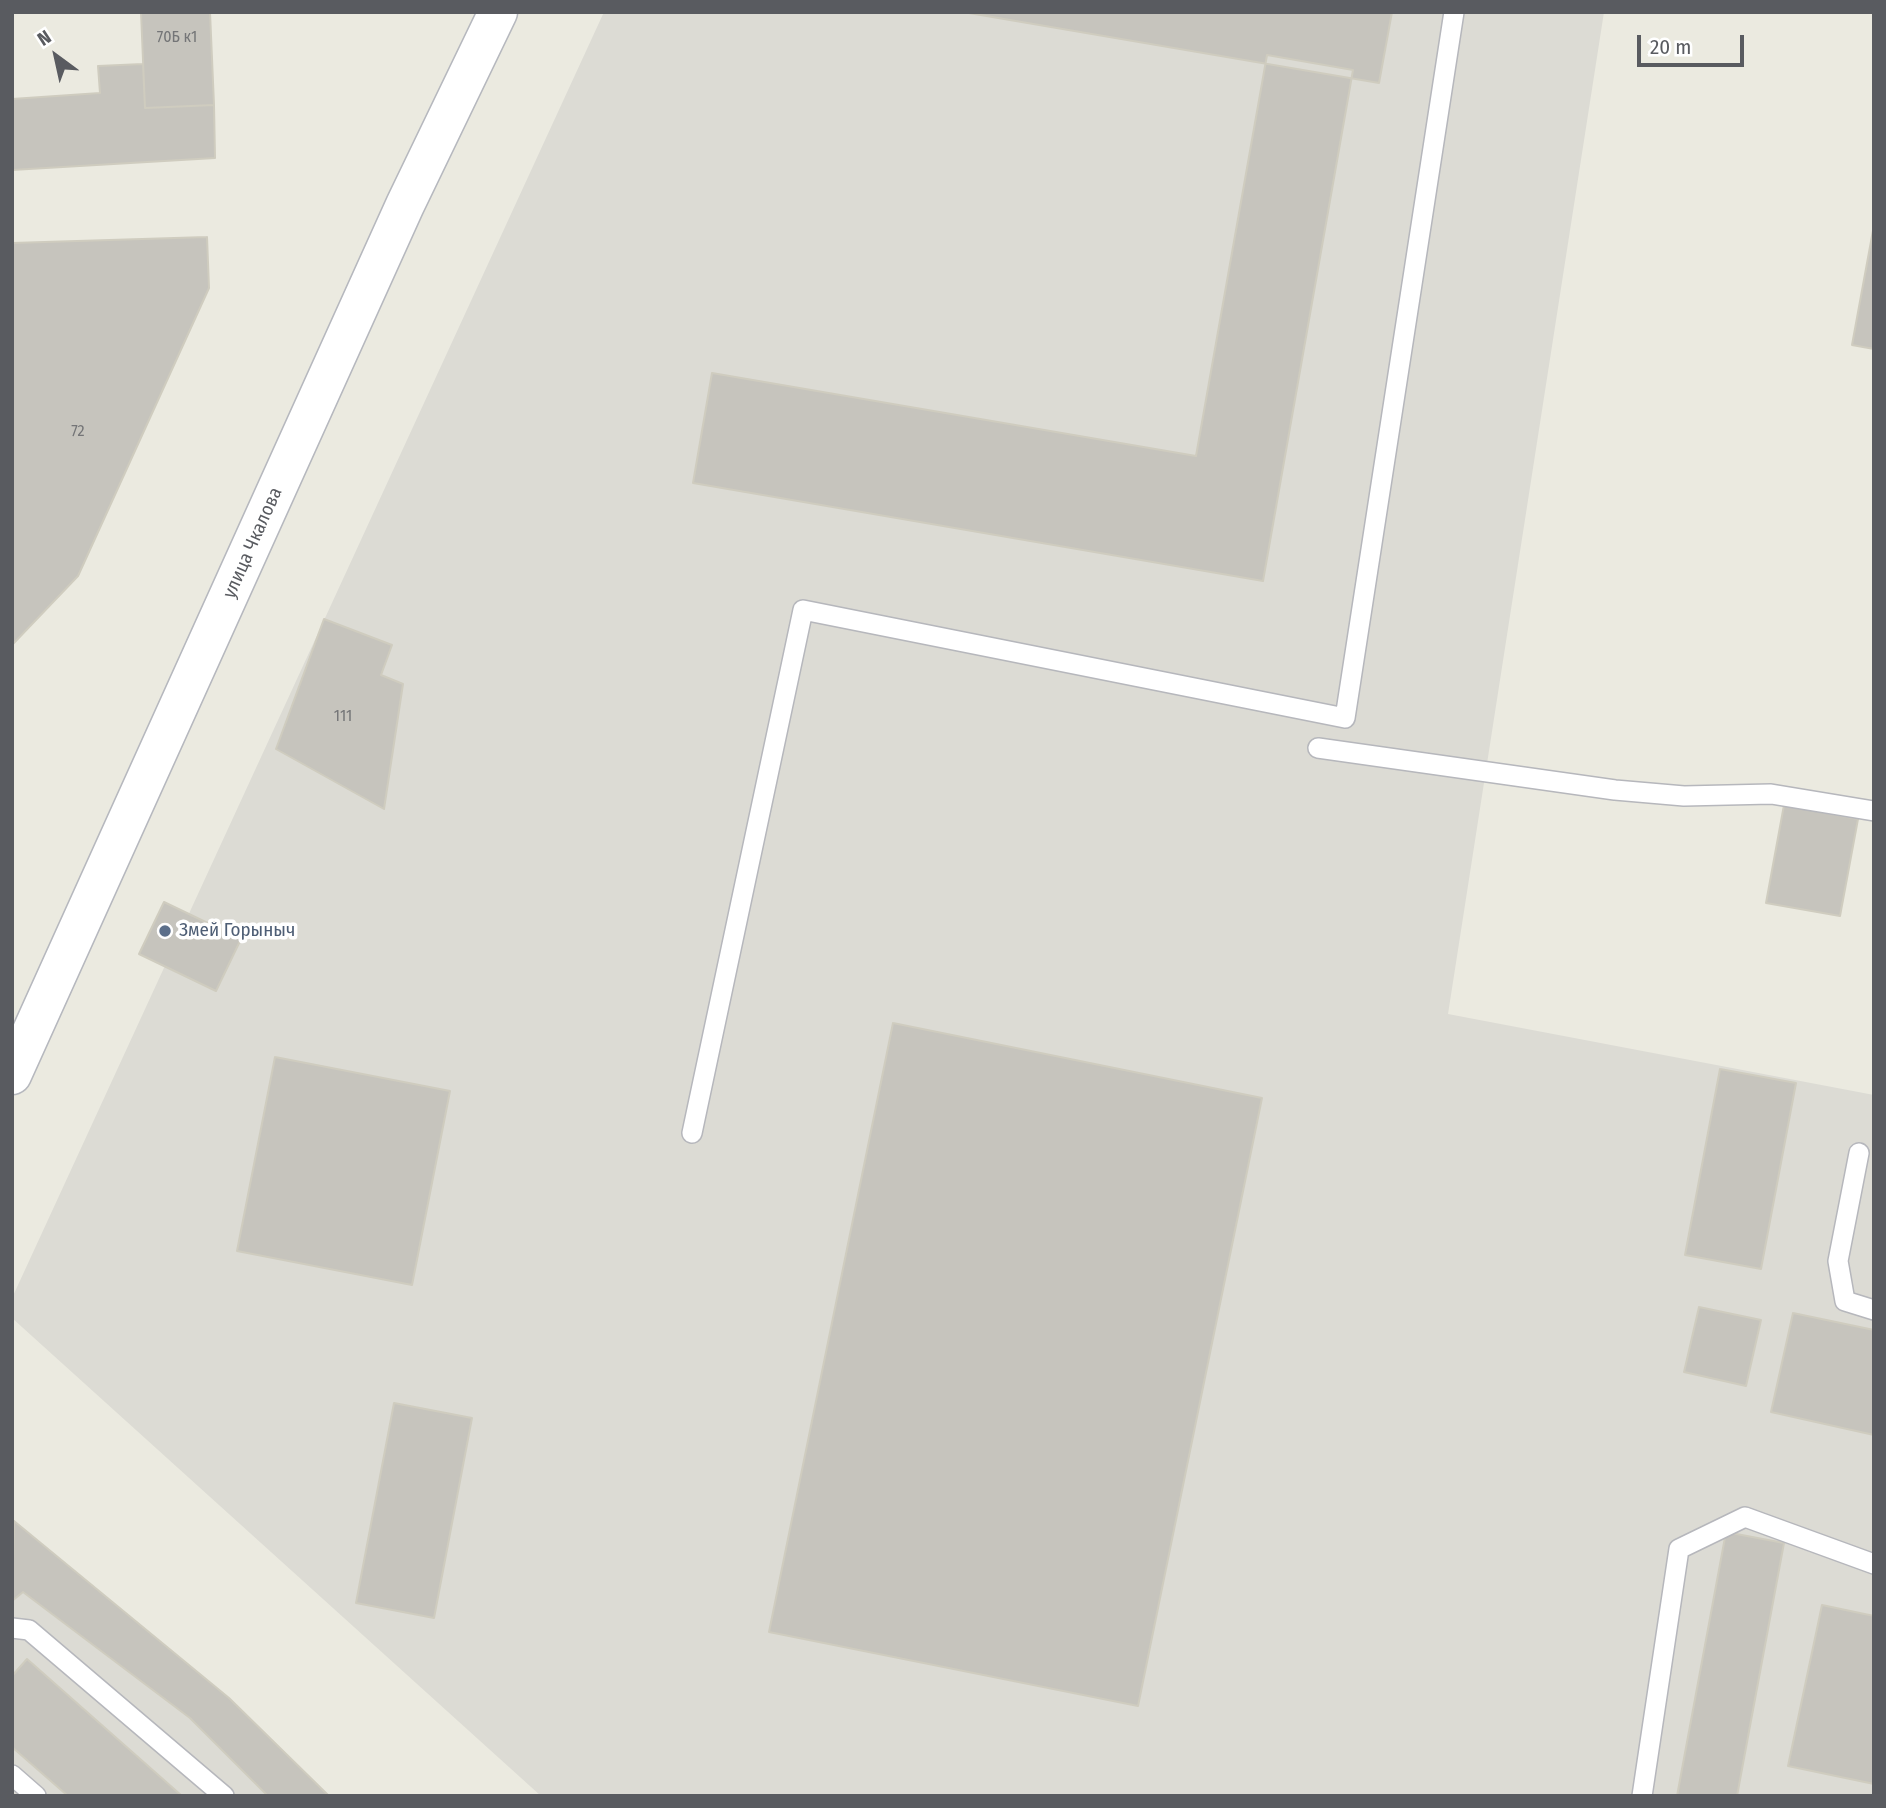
<!DOCTYPE html>
<meta charset="utf-8">
<style>
body{margin:0}
#map{position:relative;width:1886px;height:1808px;overflow:hidden;background:#ebeae0;font-family:"Fira Sans Condensed",sans-serif}
canvas{display:block}
.frame{position:absolute;inset:0;border:14px solid #595b60;pointer-events:none}
.north{position:absolute;left:21px;top:21px;width:70px;height:70px;-webkit-text-stroke:5px #fff;paint-order:stroke;rotate:327deg;font-size:19px;font-weight:700;line-height:28px;text-align:center;color:#595b60}
.north::after{content:'';display:block;margin:auto;width:24px;height:32px;background:#595b60;clip-path:polygon(50% 0,100% 100%,50% 72%,0 100%)}
.scale{position:absolute;left:1637px;top:35px;width:107px;height:32px;box-sizing:border-box;border:4px solid #595b60;border-top:0;padding-left:9px;font-size:21px;line-height:24px;white-space:nowrap;color:#595b60;-webkit-text-stroke:5px #fff;paint-order:stroke}
</style>
<div id="map">
<canvas width="1886" height="1808"></canvas>
<div class="frame"></div>
<div class="north">N</div>
<div class="scale">20 m</div>
</div>
<script>
const ctx = document.querySelector('canvas').getContext('2d');
ctx.lineJoin = 'round';
function paint(path, color) {
  ctx.fillStyle = color;
  ctx.fill(path, 'evenodd');
}
function toPath(rows) {
  const path = new Path2D();
  for (const r of rows) {
    path.moveTo(r[0], r[1]);
    for (let i = 2; i < r.length; i += 2) path.lineTo(r[i], r[i + 1]);
  }
  return path;
}
function strokePath(path, color, width, dash) {
  ctx.strokeStyle = color;
  ctx.lineWidth = width;
  ctx.lineCap = dash ? 'butt' : 'round';
  ctx.setLineDash(dash || []);
  ctx.stroke(path);
}
function drawText(font, color, halo, rows, align = 'center') {
  ctx.font = font + ' "Fira Sans Condensed",sans-serif';
  ctx.lineWidth = 7;
  ctx.setLineDash([]);
  ctx.textBaseline = 'middle';
  ctx.strokeStyle = halo;
  ctx.fillStyle = color;
  for (const [text, x, y, turn = 0] of rows) {
    ctx.save();
    ctx.translate(x, y);
    ctx.rotate((+turn || 0) * Math.PI / 180);
    ctx.textAlign = isNaN(turn) ? turn : align;
    if (halo) ctx.strokeText(text, 0, 0);
    ctx.fillText(text, 0, 0);
    ctx.restore();
  }
}
paint(toPath([
 [604,12,1604,12,1448,1014,1874,1095,1874,1796,541,1796,12,1318,12,1298],
 [14,1521,229,1698,329,1796,12,1796]
]), '#dcdbd4');
const building = toPath([
 [141,12,210,12,214,105,145,108,141,12],
 [963,12,1392,12,1379,83,963,12],
 [1267,55,1353,70,1263,581,693,483,712,373,1196,456,1267,55],
 [143,64,145,108,214,105,215,158,12,170,12,99,100,93,98,66,143,64],
 [1874,225,1874,349,1852,345,1874,225],
 [207,237,209,288,78,576,12,645,12,243,207,237],
 [324,619,392,645,381,675,403,684,384,809,276,749,324,619],
 [1784,805,1858,819,1840,916,1766,903,1784,805],
 [164,902,241,939,216,991,139,954,164,902],
 [893,1023,1262,1098,1138,1706,769,1632,893,1023],
 [275,1057,450,1091,412,1285,237,1251,275,1057],
 [1720,1069,1796,1083,1761,1269,1685,1255,1720,1069],
 [1699,1307,1761,1320,1746,1386,1684,1372,1699,1307],
 [1793,1313,1874,1330,1874,1435,1771,1412,1793,1313],
 [394,1403,472,1418,434,1618,356,1603,394,1403],
 [14,1521,229,1698,329,1796,268,1796,190,1718,23,1592,12,1601,14,1521],
 [1726,1532,1784,1543,1737,1796,1677,1796,1726,1532],
 [1822,1605,1874,1616,1874,1784,1788,1766,1822,1605],
 [27,1659,182,1796,68,1796,12,1747,12,1676,27,1659]
]);
paint(building, '#c6c4bd');
strokePath(building, '#cfccbf', 2);
const lane = toPath([
 [1318,748,1615,790,1684,796,1771,794,1874,811],
 [692,1133,803,610,1345,718,1454,12],
 [1859,1153,1838,1261,1845,1301,1874,1310],
 [12,1628,29,1630,224,1796],
 [12,1775,36,1796],
 [1642,1796,1679,1549,1745,1517,1874,1564]
]);
const secondary = toPath([
 [12,1075,405,205,498,12]
]);
strokePath(lane, '#b6b7bc', 22);
strokePath(secondary, '#b6b8be', 41);
strokePath(lane, '#fff', 19);
strokePath(secondary, '#fff', 38);
for (const [x, y, r, color] of [
 [165,931,7,"#5c6f8a"]
]) {
  const dot = new Path2D();
  dot.arc(x, y, r, 0, 2 * Math.PI);
  ctx.fillStyle = color;
  ctx.fill(dot);
  strokePath(dot, '#fff', 2.5);
}
drawText('16px', '#747577', null, [
 ["70Б к1",177,38],
 ["72",78,432],
 ["111",343,717]
]);
drawText('19px', '#595b60', '#fff', [
 ["улица Чкалова",253,543,-66]
]);
drawText('19px', '#4e5e75', '#fff', [
 ["Змей Горыныч",179,931]
], 'left');
</script>
